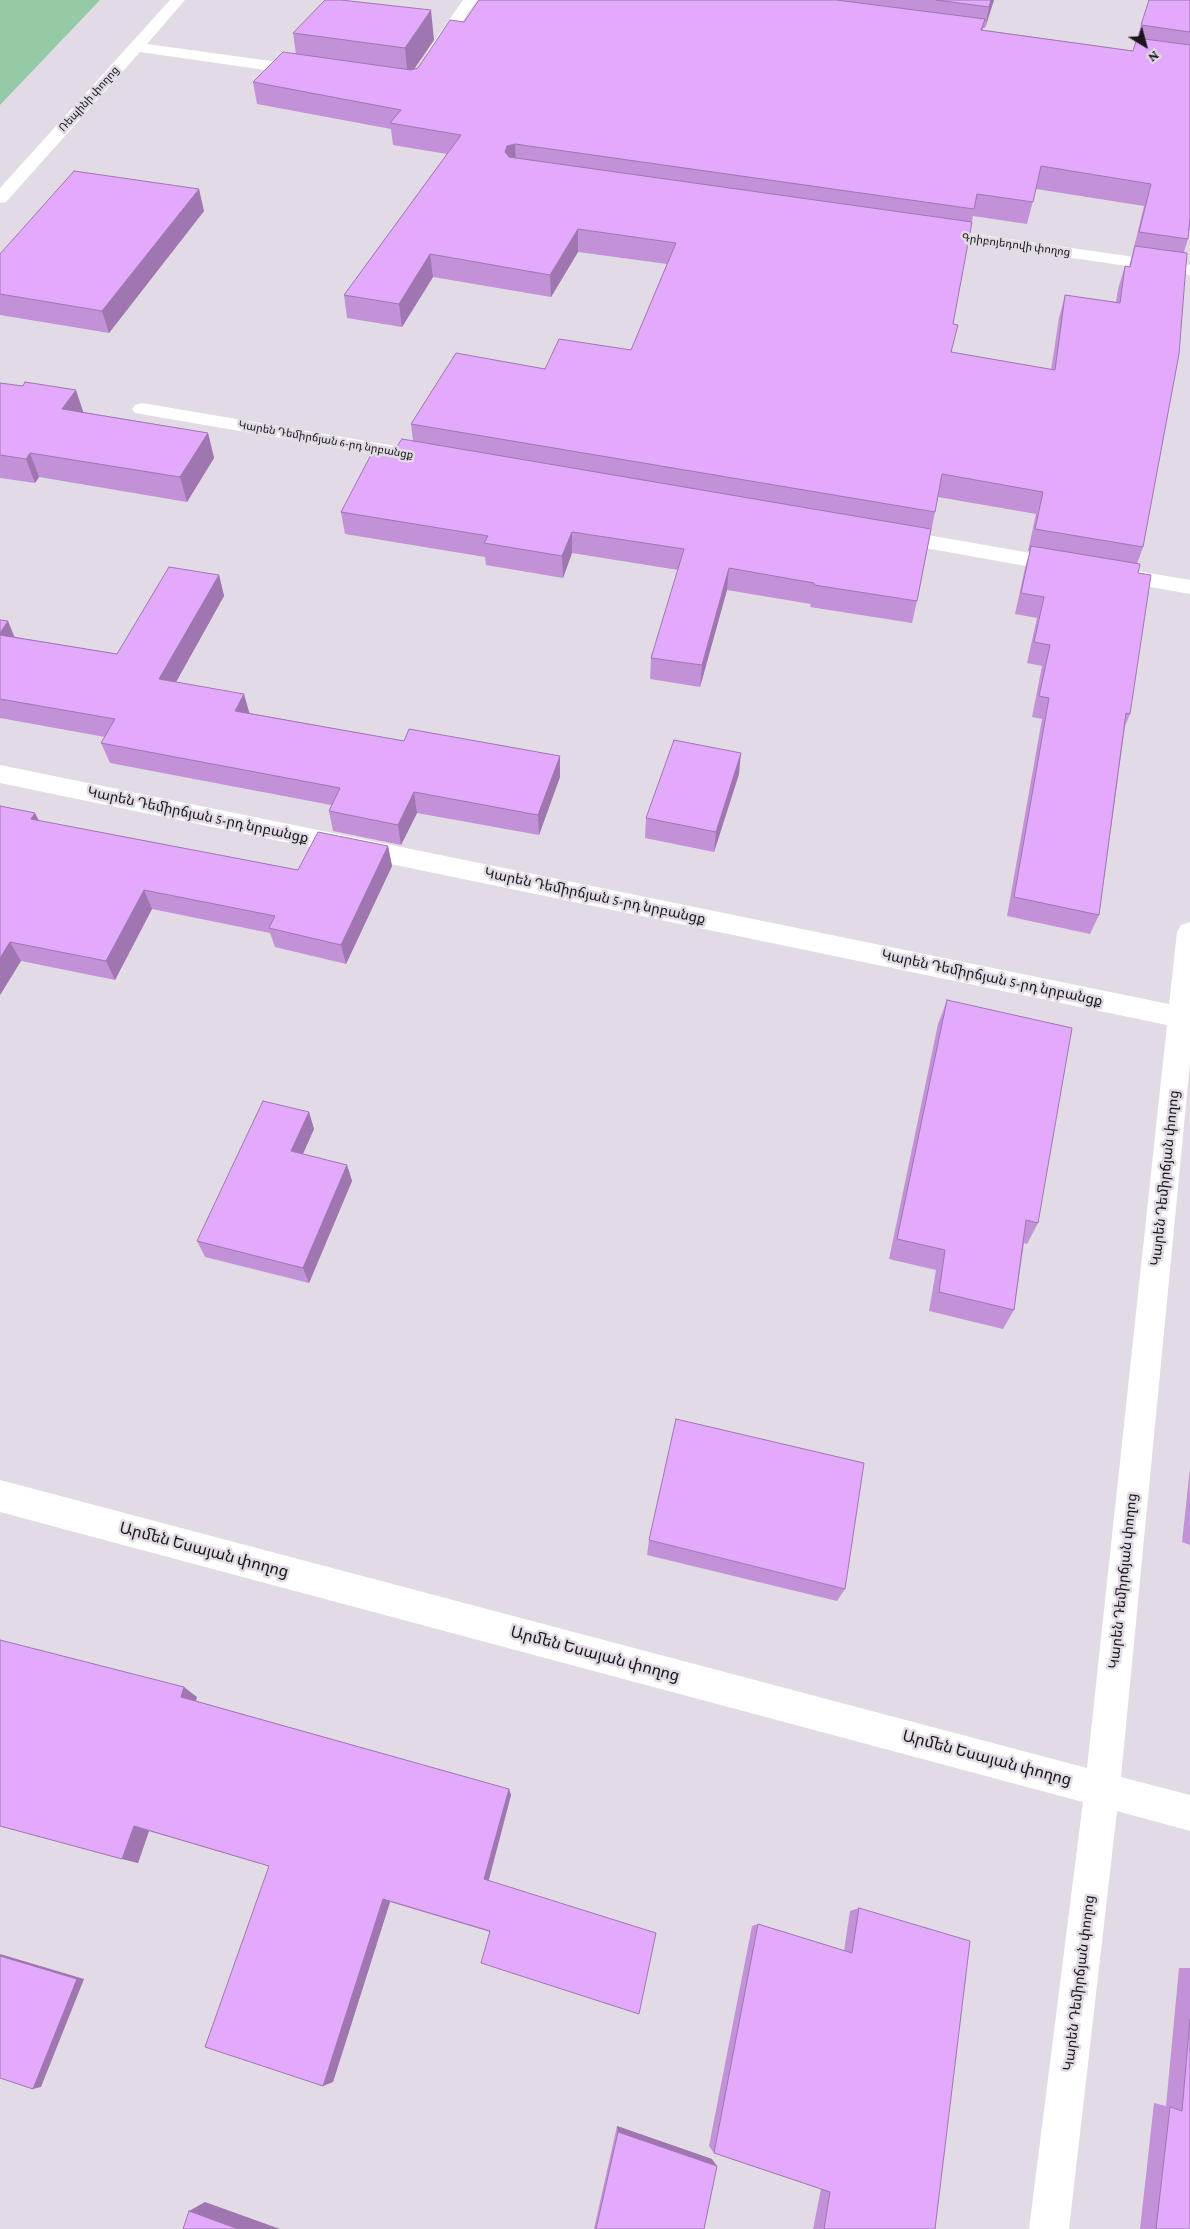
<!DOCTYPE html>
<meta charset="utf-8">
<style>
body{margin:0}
#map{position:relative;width:1190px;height:2229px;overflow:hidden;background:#e2dbe5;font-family:"Crimson Pro",serif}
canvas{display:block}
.north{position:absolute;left:1120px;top:20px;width:50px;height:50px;-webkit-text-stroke:4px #e2dbe5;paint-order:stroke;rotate:143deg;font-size:14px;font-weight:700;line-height:20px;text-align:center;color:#181619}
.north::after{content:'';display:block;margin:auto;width:18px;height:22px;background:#181619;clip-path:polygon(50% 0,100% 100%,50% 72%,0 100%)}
</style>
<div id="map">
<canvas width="1190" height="2229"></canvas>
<div class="north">N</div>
</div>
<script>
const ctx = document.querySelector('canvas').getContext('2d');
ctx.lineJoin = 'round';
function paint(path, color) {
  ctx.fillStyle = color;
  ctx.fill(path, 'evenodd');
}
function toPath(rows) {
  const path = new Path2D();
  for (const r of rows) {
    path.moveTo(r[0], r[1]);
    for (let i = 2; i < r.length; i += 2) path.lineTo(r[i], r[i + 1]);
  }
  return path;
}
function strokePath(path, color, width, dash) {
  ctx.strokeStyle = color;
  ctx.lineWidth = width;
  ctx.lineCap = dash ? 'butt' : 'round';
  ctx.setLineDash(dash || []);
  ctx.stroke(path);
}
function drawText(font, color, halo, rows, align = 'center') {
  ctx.font = font + ' "Crimson Pro","Noto Sans Armenian",serif';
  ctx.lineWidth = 5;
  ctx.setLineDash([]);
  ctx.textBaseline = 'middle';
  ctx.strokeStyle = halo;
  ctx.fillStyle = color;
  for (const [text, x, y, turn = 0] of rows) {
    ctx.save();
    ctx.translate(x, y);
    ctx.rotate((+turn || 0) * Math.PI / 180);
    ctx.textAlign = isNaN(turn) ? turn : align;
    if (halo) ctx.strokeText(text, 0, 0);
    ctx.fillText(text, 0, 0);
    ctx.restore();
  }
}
paint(toPath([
 [0,0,100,0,0,105]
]), '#94caa5');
paint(toPath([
 [170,0,185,0,147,44,307,66,312,68,315,71,312,74,307,76,140,52,6,202,0,203,0,188,170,0],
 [463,0,477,0,439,56,429,56,426,53,463,0],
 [932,228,1190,265,1190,275,926,237,923,233,926,229,932,228],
 [142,403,431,452,438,454,441,458,438,462,431,464,135,413,132,409,135,405,142,403],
 [893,529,1065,559,1072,561,1076,566,1072,571,1065,573,886,541,883,536,886,531,893,529],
 [1114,567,1190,580,1190,594,1106,579,1103,574,1106,569,1114,567],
 [0,765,1169,1004,1177,932,1181,925,1190,922,1190,1063,1121,1777,1190,1795,1190,1831,1117,1811,1069,2229,1029,2229,1083,1802,0,1512,0,1480,1087,1768,1167,1025,0,783,0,765]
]), '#fff');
paint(toPath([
 [479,0,994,0,985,28,983,28,983,30,1133,51,1141,25,1190,0,1190,231,1189,230,1188,239,1184,252,1143,547,1137,564,1138,573,1130,714,1125,726,1099,915,1090,934,1007,916,1042,719,1032,717,1042,666,1027,663,1037,618,1015,614,1025,568,1030,551,1028,551,1036,514,938,497,917,601,912,623,810,607,811,604,727,590,700,687,650,679,651,658,678,570,572,553,563,578,486,565,485,557,345,534,341,512,393,452,413,441,411,424,545,369,631,350,667,264,578,252,551,297,433,277,402,327,347,318,344,295,447,154,393,145,391,129,257,104,253,82,296,54,293,33,434,40,414,69,418,68,464,22],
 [1036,189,1144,206,1132,255,1129,267,1125,266,1118,289,1116,302,1065,295,1059,318,1051,370,952,352,953,324,973,216,1027,224],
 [204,211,109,333,0,315,0,254],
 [0,383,83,412,208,433,214,458,187,502,39,477,35,483,0,478],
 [219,575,224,596,176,682,249,713,404,741,560,756,560,777,539,835,417,813,401,845,333,831,329,811,331,805,110,763,101,743,105,737,0,718,0,620,15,637,117,654],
 [739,774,714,852,645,838,646,818],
 [0,806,39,821,298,870,388,846,392,866,346,964,275,947,270,933,152,909,115,980,21,961,0,995],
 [947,1000,1038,1223,1027,1244,1024,1243,1014,1310,1003,1329,929,1311,936,1270,889,1259,938,1024],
 [309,1112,314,1129,303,1154,347,1165,352,1181,309,1283,205,1257,197,1241],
 [1190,1468,1190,1545,1182,1542],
 [649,1540,845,1589,837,1601,647,1555],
 [197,1697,196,1701,509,1789,511,1795,489,1880,490,1932,390,1902,333,2082,269,1866,149,1831,138,1863,0,1826],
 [859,1908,935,2229,813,2229,821,2189,714,2153,709,2146,752,1926,758,1924,844,1951,850,1911],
 [1179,1968,1190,1968,1190,2229,1140,2229,1154,2103,1166,2106],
 [617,2126,712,2159,704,2229,594,2229]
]), '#c391d8');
paint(toPath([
 [991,0,994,0,985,28,989,7],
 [431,10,434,40,408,78,405,48],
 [515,144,516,166,505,152,507,146],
 [199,189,204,211,109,333,102,311],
 [578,229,578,252,551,297,550,275],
 [430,254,433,277,402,327,399,304],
 [76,390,84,414,62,409],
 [208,433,214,458,187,502,180,477],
 [30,453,39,477,35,483,26,459],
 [572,532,572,553,563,578,562,556],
 [729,568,727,590,700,687,702,665],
 [219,575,224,596,166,700,159,679],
 [8,621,17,643,0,638,0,633],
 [244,694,250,715,235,711],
 [741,753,739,774,714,852,716,832],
 [560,756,560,777,539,835,538,815],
 [414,792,417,813,401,845,398,825],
 [35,813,45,833,31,819],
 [388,846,392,866,346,964,341,945],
 [144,890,152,909,115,980,106,961],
 [10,942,21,961,0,995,0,958],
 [309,1112,314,1129,297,1167,291,1151],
 [347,1165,352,1181,309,1283,303,1268],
 [184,1687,197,1697,194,1706,181,1697],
 [509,1789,511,1795,488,1882,484,1879],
 [134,1826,149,1831,138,1863,122,1859],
 [383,1899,390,1902,333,2082,323,2086],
 [0,1954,84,1979,41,2087,33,2089],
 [617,2126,712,2159,717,2166,618,2132],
 [205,2202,280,2229,238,2229,189,2211]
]), '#9f76b0');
const building = toPath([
 [325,0,341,0,431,10,405,48,293,33,325,0],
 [479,0,836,0,985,19,981,30,1133,51,1137,38,1190,45,1190,217,1188,239,1139,232,1151,184,1041,166,1033,202,977,194,974,209,515,144,507,146,505,152,509,157,972,222,953,324,958,325,951,352,1055,370,1065,295,1120,303,1125,266,1130,267,1135,246,1187,253,1179,354,1143,547,1035,529,1043,492,942,474,935,512,411,424,456,353,545,369,559,339,631,350,676,243,578,229,550,275,430,254,399,304,344,295,461,135,390,123,401,110,253,82,283,52,411,70,418,68,450,20,464,22,479,0],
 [936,0,991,0,989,7,936,0],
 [1149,0,1190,0,1190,32,1141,25,1149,0],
 [74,171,199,189,102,311,0,294,0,254,74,171],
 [25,382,76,390,62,409,208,433,180,477,30,453,26,459,0,455,0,383,23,386,25,382],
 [402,439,931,529,917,601,814,585,814,583,729,568,702,665,651,658,684,549,572,532,562,556,484,543,488,536,341,512,374,449,393,452,402,439],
 [1031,546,1140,564,1138,573,1151,575,1130,714,1126,713,1099,915,1014,897,1049,698,1039,696,1050,645,1034,642,1044,597,1021,593,1031,546],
 [169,567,219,575,159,679,244,694,235,711,404,741,409,729,560,756,538,815,414,792,398,825,329,811,340,788,101,743,115,719,0,699,0,635,117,654,169,567],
 [0,620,8,621,0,633,0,620],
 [674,740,741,753,716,832,646,818,674,740],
 [0,806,35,813,31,819,298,870,318,832,388,846,341,945,269,928,275,916,144,890,106,961,10,942,0,958,0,806],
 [947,1000,1072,1028,1038,1223,1026,1220,1014,1310,939,1292,945,1250,897,1239,947,1000],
 [263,1101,309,1112,291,1151,347,1165,303,1268,197,1241,263,1101],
 [676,1419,864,1463,845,1589,649,1540,676,1419],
 [0,1640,184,1687,181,1697,509,1789,484,1879,656,1933,639,2014,481,1963,490,1931,383,1899,323,2086,205,2047,269,1866,134,1826,122,1859,0,1826,0,1640],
 [859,1908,970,1941,935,2229,824,2229,830,2192,714,2153,758,1924,852,1953,859,1908],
 [0,1956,77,1979,33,2089,0,2078,0,1956],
 [1190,2019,1190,2229,1156,2229,1170,2107,1182,2111,1190,2019],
 [618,2132,717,2166,704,2229,596,2229,618,2132],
 [189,2211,238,2229,183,2229,189,2211]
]);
paint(building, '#e3a9fb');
strokePath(building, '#9f76b0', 1);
drawText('11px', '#181619', '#e2dbe5', [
 ["Ռեպինի փողոց",89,99,-48],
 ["Գրիբոյեդովի փողոց",1016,245,8],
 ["Կարեն Դեմիրճյան 6-րդ նրբանցք",326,440,10]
]);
drawText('14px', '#181619', '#e2dbe5', [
 ["Կարեն Դեմիրճյան 5-րդ նրբանցք",198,815,12],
 ["Կարեն Դեմիրճյան 5-րդ նրբանցք",595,896,12],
 ["Կարեն Դեմիրճյան 5-րդ նրբանցք",992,978,12],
 ["Կարեն Դեմիրճյան փողոց",1165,1178,-84],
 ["Կարեն Դեմիրճյան փողոց",1123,1581,-84],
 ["Կարեն Դեմիրճյան փողոց",1079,1983,-83]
]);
drawText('16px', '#181619', '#e2dbe5', [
 ["Արմեն Եսայան փողոց",204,1550,15],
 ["Արմեն Եսայան փողոց",595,1654,15],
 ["Արմեն Եսայան փողոց",987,1758,15]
]);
</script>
